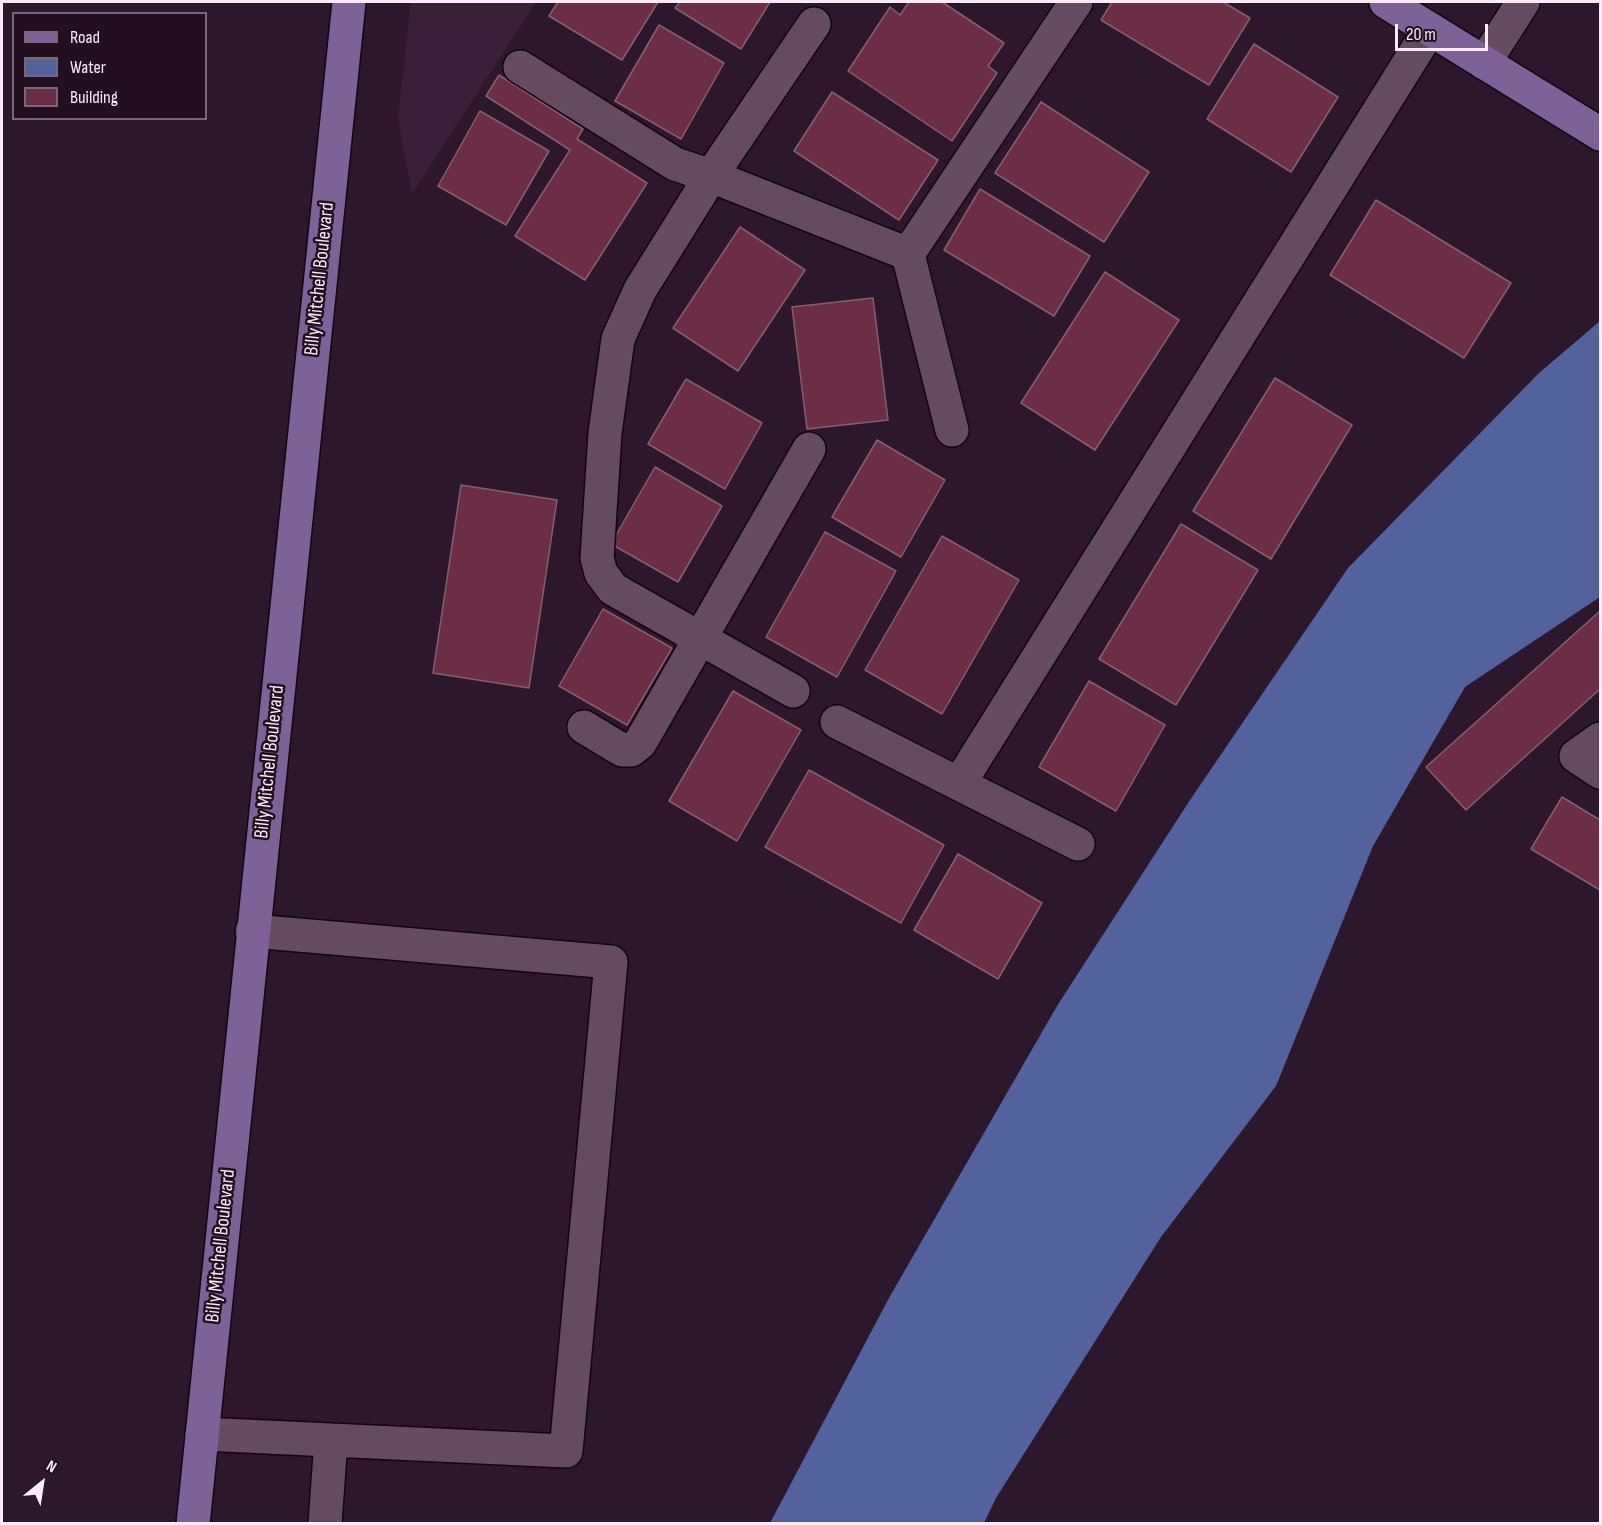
<!DOCTYPE html>
<style>
body{margin:0}
#map{position:relative;width:1602px;height:1525px;overflow:hidden;background:#2d172c;font-family:"Sofia Sans Condensed",sans-serif}
canvas{display:block}
.frame{position:absolute;inset:0;border:3px solid #faebf9;pointer-events:none}
.legend{position:absolute;left:12px;top:12px;width:195px;height:108px;box-sizing:border-box;background:#230e22;border:2px solid #796678;margin:0;padding:8px 10px;list-style:none;font-size:18px;color:#faebf9}
.legend li{display:flex;align-items:center;gap:12px;height:30px}
.legend b{width:30px;border:2px solid #796678}
.north{position:absolute;left:12px;top:1453px;width:60px;height:60px;-webkit-text-stroke:4px #230e22;paint-order:stroke;rotate:30deg;font-size:16px;font-weight:700;line-height:24px;text-align:center;color:#faebf9}
.north::after{content:'';display:block;margin:auto;width:21px;height:27px;background:#faebf9;clip-path:polygon(50% 0,100% 100%,50% 72%,0 100%)}
.scale{position:absolute;left:1395px;top:24px;width:93px;height:27px;box-sizing:border-box;border:3px solid #faebf9;border-top:0;padding-left:8px;font-size:18px;line-height:21px;white-space:nowrap;color:#faebf9;-webkit-text-stroke:4px #230e22;paint-order:stroke}
</style>
<div id="map">
<canvas width="1602" height="1525"></canvas>
<div class="frame"></div>
<ul class="legend">
<li><b style="height:8px;background:#7c6297"></b>Road</li>
<li><b style="height:16px;background:#53619c"></b>Water</li>
<li><b style="height:16px;background:#6c2d47"></b>Building</li>
</ul>
<div class="north">N</div>
<div class="scale">20 m</div>
</div>
<script>
const ctx = document.querySelector('canvas').getContext('2d');
ctx.lineJoin = 'round';
function paint(path, color) {
  ctx.fillStyle = color;
  ctx.fill(path, 'evenodd');
}
function toPath(rows) {
  const path = new Path2D();
  for (const r of rows) {
    path.moveTo(r[0], r[1]);
    for (let i = 2; i < r.length; i += 2) path.lineTo(r[i], r[i + 1]);
  }
  return path;
}
function strokePath(path, color, width, dash) {
  ctx.strokeStyle = color;
  ctx.lineWidth = width;
  ctx.lineCap = dash ? 'butt' : 'round';
  ctx.setLineDash(dash || []);
  ctx.stroke(path);
}
function drawText(font, color, halo, rows, align = 'center') {
  ctx.font = font + ' "Sofia Sans Condensed",sans-serif';
  ctx.lineWidth = 5;
  ctx.setLineDash([]);
  ctx.textBaseline = 'middle';
  ctx.strokeStyle = halo;
  ctx.fillStyle = color;
  for (const [text, x, y, turn = 0] of rows) {
    ctx.save();
    ctx.translate(x, y);
    ctx.rotate((+turn || 0) * Math.PI / 180);
    ctx.textAlign = isNaN(turn) ? turn : align;
    if (halo) ctx.strokeText(text, 0, 0);
    ctx.fillText(text, 0, 0);
    ctx.restore();
  }
}
paint(toPath([
 [411,2,536,2,412,194,398,119]
]), '#391f38');
paint(toPath([
 [1600,321,1600,597,1465,687,1373,846,1276,1086,1161,1237,996,1498,984,1523,770,1523,889,1298,1057,1006,1190,800,1348,568,1539,373]
]), '#53619c');
const building = toPath([
 [558,2,658,2,622,60,549,16,558,2],
 [680,2,770,2,741,49,675,8,680,2],
 [909,2,942,2,1004,43,988,66,997,73,952,141,848,71,890,7,900,15,909,2],
 [1112,2,1223,2,1250,18,1209,85,1101,20,1112,2],
 [659,25,724,63,681,139,615,101,659,25],
 [1254,44,1338,97,1291,172,1207,119,1254,44],
 [499,75,583,129,577,139,647,183,585,280,515,236,570,150,486,96,499,75],
 [832,92,938,160,899,220,794,151,832,92],
 [1041,102,1149,172,1104,242,995,173,1041,102],
 [480,111,549,151,506,225,438,186,480,111],
 [980,189,1090,256,1054,316,944,250,980,189],
 [1376,200,1511,283,1464,358,1330,275,1376,200],
 [740,227,805,270,738,371,673,328,740,227],
 [1105,272,1179,320,1095,450,1021,403,1105,272],
 [873,298,888,420,807,429,792,307,873,298],
 [1275,378,1352,425,1271,559,1193,511,1275,378],
 [686,379,762,423,725,489,648,444,686,379],
 [877,440,945,480,901,557,832,517,877,440],
 [655,467,722,506,678,582,611,544,655,467],
 [461,485,557,500,529,688,433,673,461,485],
 [1181,524,1258,570,1176,705,1099,659,1181,524],
 [825,532,896,571,837,677,766,637,825,532],
 [942,536,1019,580,942,714,865,670,942,536],
 [603,609,672,648,627,725,559,686,603,609],
 [1600,611,1600,689,1466,810,1426,767,1600,611],
 [1089,681,1165,725,1116,811,1039,767,1089,681],
 [733,691,801,730,737,841,669,801,733,691],
 [809,770,944,845,901,923,765,847,809,770],
 [1562,797,1600,820,1600,890,1531,849,1562,797],
 [958,854,1042,903,998,979,914,930,958,854]
]);
paint(building, '#6c2d47');
strokePath(building, '#84616d', 1.5);
const minor = toPath([
 [814,24,711,176,908,254],
 [1484,63,1523,2],
 [520,67,675,164,711,176,640,290,618,339,605,433,597,558,601,573,613,589,793,691],
 [952,430,908,254,1076,2],
 [837,722,959,784,1430,29],
 [584,727,622,750,631,750,640,743,809,449],
 [1600,739,1576,756,1600,772],
 [959,784,1078,844],
 [202,1434,566,1451,611,962,252,931],
 [325,1524,331,1440]
]);
const major = toPath([
 [1386,2,1600,134],
 [193,1524,349,2]
]);
strokePath(minor, '#140314', 36);
strokePath(major, '#140314', 36);
strokePath(minor, '#644b62', 33);
strokePath(major, '#7c6297', 33);
drawText('20px', '#faebf9', '#230e22', [
 ["Billy Mitchell Boulevard",320,279,-84],
 ["Billy Mitchell Boulevard",270,762,-84],
 ["Billy Mitchell Boulevard",221,1246,-84]
]);
</script>
